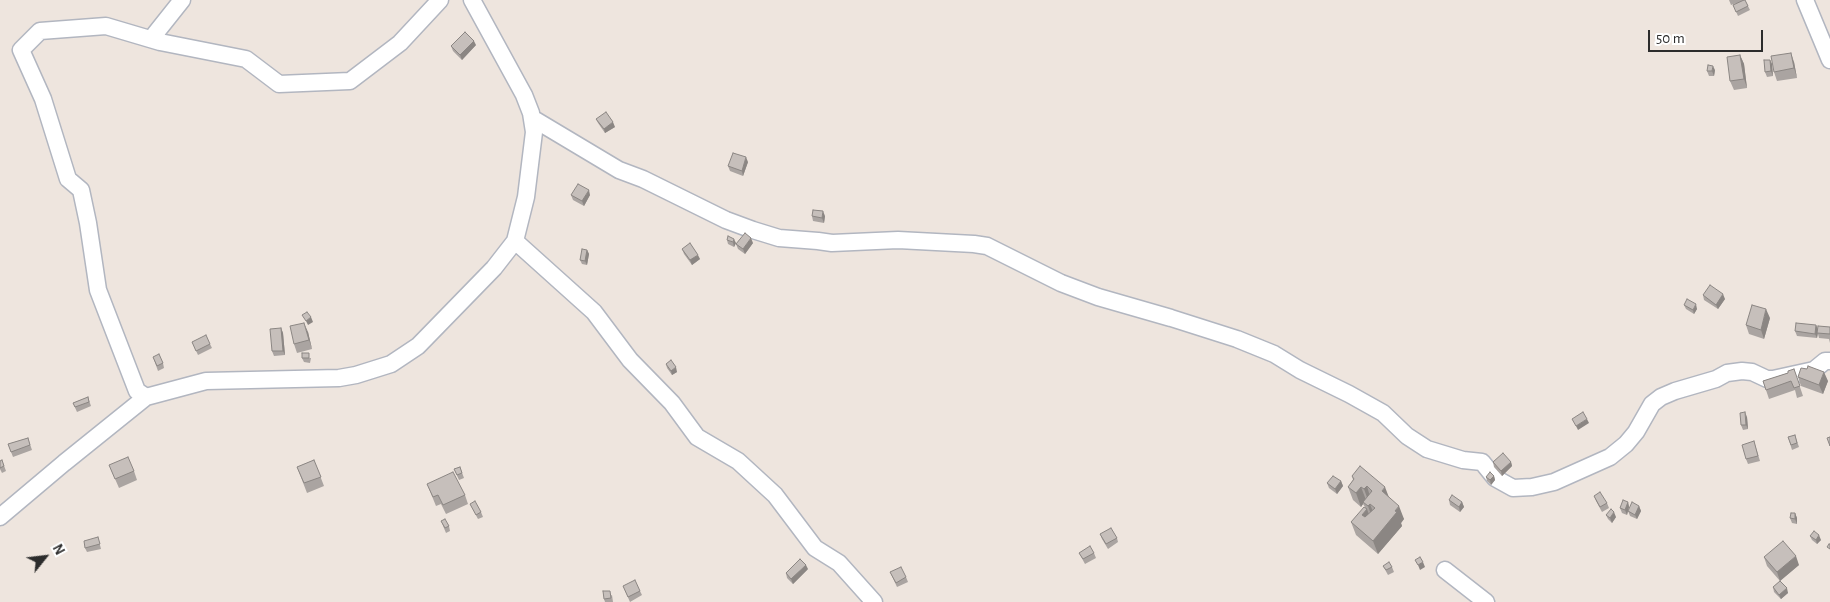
<!DOCTYPE html>
<style>
body{margin:0}
#map{position:relative;width:1830px;height:602px;overflow:hidden;background:#eee5de;font-family:"Alegreya Sans",sans-serif}
canvas{display:block}
.north{position:absolute;left:20px;top:532px;width:50px;height:50px;-webkit-text-stroke:4px #fff;paint-order:stroke;rotate:61deg;font-size:14px;font-weight:700;line-height:20px;text-align:center;color:#2c2c2c}
.north::after{content:'';display:block;margin:auto;width:18px;height:22px;background:#2c2c2c;clip-path:polygon(50% 0,100% 100%,50% 72%,0 100%)}
.scale{position:absolute;left:1648px;top:30px;width:115px;height:22px;box-sizing:border-box;border:2px solid #2c2c2c;border-top:0;padding-left:6px;font-size:15px;line-height:18px;white-space:nowrap;color:#2c2c2c;-webkit-text-stroke:4px #fff;paint-order:stroke}
</style>
<div id="map">
<canvas width="1830" height="602"></canvas>
<div class="north">N</div>
<div class="scale">50 m</div>
</div>
<script>
const ctx = document.querySelector('canvas').getContext('2d');
ctx.lineJoin = 'round';
function toPath(rows) {
  const path = new Path2D();
  for (const r of rows) {
    path.moveTo(r[0], r[1]);
    for (let i = 2; i < r.length; i += 2) path.lineTo(r[i], r[i + 1]);
  }
  return path;
}
function strokePath(path, color, width, dash) {
  ctx.strokeStyle = color;
  ctx.lineWidth = width;
  ctx.lineCap = dash ? 'butt' : 'round';
  ctx.setLineDash(dash || []);
  ctx.stroke(path);
}
function paint(path, color) {
  ctx.fillStyle = color;
  ctx.fill(path, 'evenodd');
}
const minor = toPath([
 [1805,0,1830,60],
 [160,42,155,34,182,0],
 [532,118,619,170,643,179,726,220,753,230,779,238,818,241,832,243,898,240,974,244,987,246,1061,283,1098,297,1171,318,1237,339,1274,354,1300,370,1349,394,1383,413,1407,436,1427,449,1463,460,1482,462,1495,478,1513,488,1532,487,1554,482,1610,457,1626,444,1636,432,1652,404,1661,397,1675,391,1716,379,1727,373,1742,371,1752,372,1767,379,1773,379,1814,370,1825,361,1830,361],
 [515,241,594,312,630,360,672,403,697,437,738,461,775,495,815,548,839,563,874,602],
 [146,397,137,391,98,290,88,223,81,190,68,179,43,99,21,50,40,31,106,26,160,42,246,59,279,84,350,81,400,43,440,0],
 [0,517,64,463,146,397,206,381,339,378,356,375,391,364,418,346,494,268,515,241,526,197,534,132,531,113,524,95,472,0],
 [1445,570,1486,602]
]);
strokePath(minor, '#b2b6c0', 19);
strokePath(minor, '#fff', 16);
paint(toPath([
 [1729,0,1745,0,1750,10,1738,16,1733,5,1737,3,1731,5],
 [476,45,462,60,453,51,451,46],
 [1740,55,1744,64,1747,88,1734,90,1730,81],
 [1770,60,1772,64,1773,76,1767,77,1765,72],
 [1794,62,1797,78,1777,81,1774,72],
 [1715,70,1714,76,1709,76,1707,71],
 [596,119,615,127,605,133,598,123],
 [748,162,743,176,730,171,728,166],
 [571,195,590,195,584,206,573,200],
 [812,216,825,216,824,223,813,221],
 [727,240,736,243,734,247,728,244],
 [753,243,745,254,738,249,736,244],
 [682,249,700,259,692,265,684,254],
 [587,250,589,254,587,265,582,264,580,260],
 [1703,295,1725,299,1718,309,1704,300],
 [1684,305,1697,309,1694,314,1686,309],
 [1770,318,1764,339,1749,334,1746,325],
 [1816,325,1818,329,1830,327,1830,343,1829,339,1819,338,1818,334,1817,338,1797,336,1795,331],
 [281,328,283,333,285,355,274,356,272,351],
 [308,332,312,349,297,353,294,344],
 [192,342,210,344,212,348,198,355],
 [153,357,163,363,164,368,158,371],
 [302,358,311,358,310,363,304,362],
 [666,364,677,372,672,375,667,368],
 [1794,369,1803,396,1797,398,1795,390,1769,399,1763,381,1788,373],
 [1807,369,1828,381,1823,394,1801,386,1798,377],
 [88,397,91,406,77,412,73,403],
 [1747,417,1748,429,1743,430,1741,425],
 [1795,435,1799,447,1792,450,1788,437],
 [28,438,32,450,13,457,8,444],
 [1754,441,1760,461,1748,464,1746,459],
 [2,460,6,471,2,473,0,469,0,461],
 [314,460,324,486,307,493,297,467],
 [1493,462,1511,462,1512,466,1502,476,1494,467],
 [109,465,134,471,137,480,119,488],
 [460,467,464,478,459,480,454,469],
 [1352,476,1389,497,1404,519,1401,523,1402,526,1378,554,1356,535,1351,522,1365,507,1363,504,1361,507,1353,500,1348,487,1353,480],
 [1494,476,1495,480,1491,485,1487,481,1486,477],
 [1341,481,1343,486,1337,494,1329,488,1327,483],
 [427,484,465,495,468,504,446,514,441,504,436,506],
 [1594,496,1607,503,1609,508,1602,512,1596,501],
 [1449,500,1462,502,1464,507,1460,512,1450,505],
 [1628,502,1629,507,1627,515,1622,513,1620,508],
 [470,504,481,512,483,517,478,519],
 [1639,506,1641,511,1637,519,1630,516,1628,511],
 [1795,513,1797,518,1797,524,1792,523,1790,518],
 [1606,515,1616,517,1612,523,1608,519],
 [441,521,449,526,450,531,446,533],
 [1100,534,1117,538,1118,542,1108,549,1102,539],
 [1810,536,1821,540,1817,544,1812,540],
 [98,537,101,549,87,552,85,548],
 [1079,553,1094,553,1096,558,1085,564],
 [1764,557,1799,565,1780,581,1788,593,1781,599,1774,592,1773,587,1780,581,1767,566],
 [1383,566,1392,567,1394,572,1388,575],
 [808,569,793,584,787,578,786,573],
 [890,572,906,577,908,582,897,587],
 [623,586,640,591,642,595,630,602],
 [612,595,613,602,605,602,604,599]
]), '#aaa4a1');
paint(toPath([
 [474,41,476,45,462,60,460,55],
 [1791,53,1794,62,1797,78,1794,68],
 [1740,55,1744,64,1747,88,1744,79],
 [1770,60,1772,64,1773,76,1771,71],
 [1713,66,1715,70,1714,76,1712,71],
 [613,122,615,127,605,133,604,129],
 [746,157,748,162,743,176,742,171],
 [589,190,590,195,584,206,582,201],
 [823,211,825,216,824,223,822,218],
 [751,238,753,243,745,254,743,249],
 [734,239,736,243,734,247,733,242],
 [587,250,589,254,587,265,585,261],
 [698,255,700,259,692,265,690,260],
 [1723,294,1725,299,1718,309,1716,305],
 [1696,304,1697,309,1694,314,1693,310],
 [1766,309,1770,318,1764,339,1761,330],
 [311,317,313,322,308,325,306,321],
 [304,323,308,332,312,349,309,340],
 [1816,325,1818,330,1817,338,1815,334],
 [281,328,283,333,285,355,283,351],
 [676,367,677,372,672,375,671,371],
 [1824,372,1828,381,1823,394,1819,385],
 [1745,412,1747,417,1748,429,1746,425],
 [1587,419,1589,423,1578,430,1576,426],
 [1511,462,1512,466,1502,476,1501,471],
 [1494,476,1495,480,1491,485,1490,480],
 [1341,481,1343,486,1337,494,1335,489],
 [1367,486,1371,500,1369,503,1364,489],
 [1361,487,1366,500,1363,502,1363,504,1361,507,1356,493],
 [1385,487,1390,500,1382,491],
 [1462,502,1464,507,1460,512,1459,507],
 [1628,502,1629,507,1627,515,1625,510],
 [1370,504,1375,517,1373,520,1368,506],
 [1399,506,1404,519,1401,523,1402,526,1378,554,1373,541],
 [1639,506,1641,511,1637,519,1635,515],
 [1367,509,1372,523,1362,515],
 [1614,512,1616,517,1612,523,1610,518],
 [1795,513,1797,518,1797,524,1795,519],
 [1819,535,1821,540,1817,544,1816,540],
 [1796,556,1799,565,1780,581,1777,572],
 [1423,562,1425,567,1420,570,1418,565],
 [806,565,808,569,793,584,791,579],
 [1787,588,1788,593,1781,599,1779,595]
]), '#8b8683');
const building = toPath([
 [1744,0,1745,0,1748,6,1736,12,1733,5,1744,0],
 [465,32,474,41,460,55,451,46,465,32],
 [1791,53,1794,68,1774,72,1771,56,1791,53],
 [1740,55,1744,79,1730,81,1727,57,1740,55],
 [1764,60,1770,60,1771,71,1765,72,1764,60],
 [1708,65,1713,66,1712,71,1707,71,1708,65],
 [606,112,613,122,604,129,596,119,606,112],
 [733,153,746,157,742,171,728,166,733,153],
 [578,184,589,190,582,201,571,195,578,184],
 [813,210,823,211,822,218,812,216,813,210],
 [745,233,751,238,743,249,736,244,745,233],
 [728,236,734,239,733,242,727,240,728,236],
 [690,243,698,255,690,260,682,249,690,243],
 [582,249,587,250,585,261,580,260,582,249],
 [1710,285,1723,294,1716,305,1703,295,1710,285],
 [1687,299,1696,304,1693,310,1684,305,1687,299],
 [1752,305,1766,309,1761,330,1746,325,1752,305],
 [307,312,311,317,306,321,302,315,307,312],
 [304,323,309,340,294,344,290,326,304,323],
 [1796,323,1816,325,1815,334,1795,331,1796,323],
 [1818,326,1830,327,1830,334,1817,333,1818,326],
 [281,328,283,351,272,351,270,329,281,328],
 [206,335,210,344,196,351,192,342,206,335],
 [302,353,309,353,309,358,302,358,302,353],
 [159,354,163,363,157,366,153,357,159,354],
 [671,360,676,367,671,371,666,364,671,360],
 [1808,366,1824,372,1819,385,1798,377,1801,368,1807,369,1808,366],
 [1794,369,1800,386,1794,388,1791,381,1766,390,1763,381,1788,373,1788,371,1794,369],
 [88,397,89,402,75,407,73,403,88,397],
 [1583,412,1587,419,1576,426,1572,419,1583,412],
 [1745,412,1746,425,1741,425,1740,413,1745,412],
 [1795,435,1797,443,1791,445,1788,437,1795,435],
 [1830,437,1830,446,1827,438,1830,437],
 [28,438,30,445,11,452,8,444,28,438],
 [1754,441,1758,456,1746,459,1742,445,1754,441],
 [1503,453,1511,462,1501,471,1493,462,1503,453],
 [128,457,134,471,115,479,109,465,128,457],
 [2,460,4,466,0,468,0,461,2,460],
 [314,460,321,477,304,483,297,467,314,460],
 [1360,466,1385,487,1382,491,1399,506,1395,511,1397,512,1373,541,1351,522,1364,507,1367,509,1362,515,1365,517,1375,508,1370,504,1368,506,1363,502,1372,491,1367,486,1364,489,1361,487,1356,493,1348,487,1354,479,1352,476,1360,466],
 [460,467,462,473,457,475,454,469,460,467],
 [453,472,465,495,443,505,438,495,433,497,427,484,453,472],
 [1490,472,1494,476,1490,480,1486,477,1490,472],
 [1333,476,1341,481,1335,489,1327,483,1333,476],
 [1600,492,1607,503,1600,507,1594,496,1600,492],
 [1452,495,1462,502,1459,507,1449,500,1452,495],
 [1623,500,1628,502,1625,510,1620,508,1623,500],
 [475,501,481,512,476,515,470,504,475,501],
 [1632,502,1639,506,1635,515,1628,511,1632,502],
 [1611,509,1614,512,1610,518,1606,515,1611,509],
 [1791,513,1795,513,1795,519,1790,518,1791,513],
 [445,519,449,526,445,528,441,521,445,519],
 [1111,528,1117,538,1106,544,1100,534,1111,528],
 [1814,531,1819,535,1816,540,1810,536,1814,531],
 [98,537,100,544,85,548,84,541,98,537],
 [1783,541,1796,556,1777,572,1764,557,1783,541],
 [1829,544,1830,544,1830,549,1827,547,1829,544],
 [1090,546,1094,553,1083,559,1079,553,1090,546],
 [1420,557,1423,562,1418,565,1415,560,1420,557],
 [800,559,806,565,791,579,786,573,800,559],
 [1389,562,1392,567,1386,570,1383,566,1389,562],
 [901,567,906,577,896,583,890,572,901,567],
 [635,580,640,591,628,597,623,586,635,580],
 [1780,581,1787,588,1779,595,1773,587,1780,581],
 [603,591,610,591,611,598,604,599,603,591]
]);
paint(building, '#c6bfbb');
strokePath(building, '#8b8683', 1);
</script>
